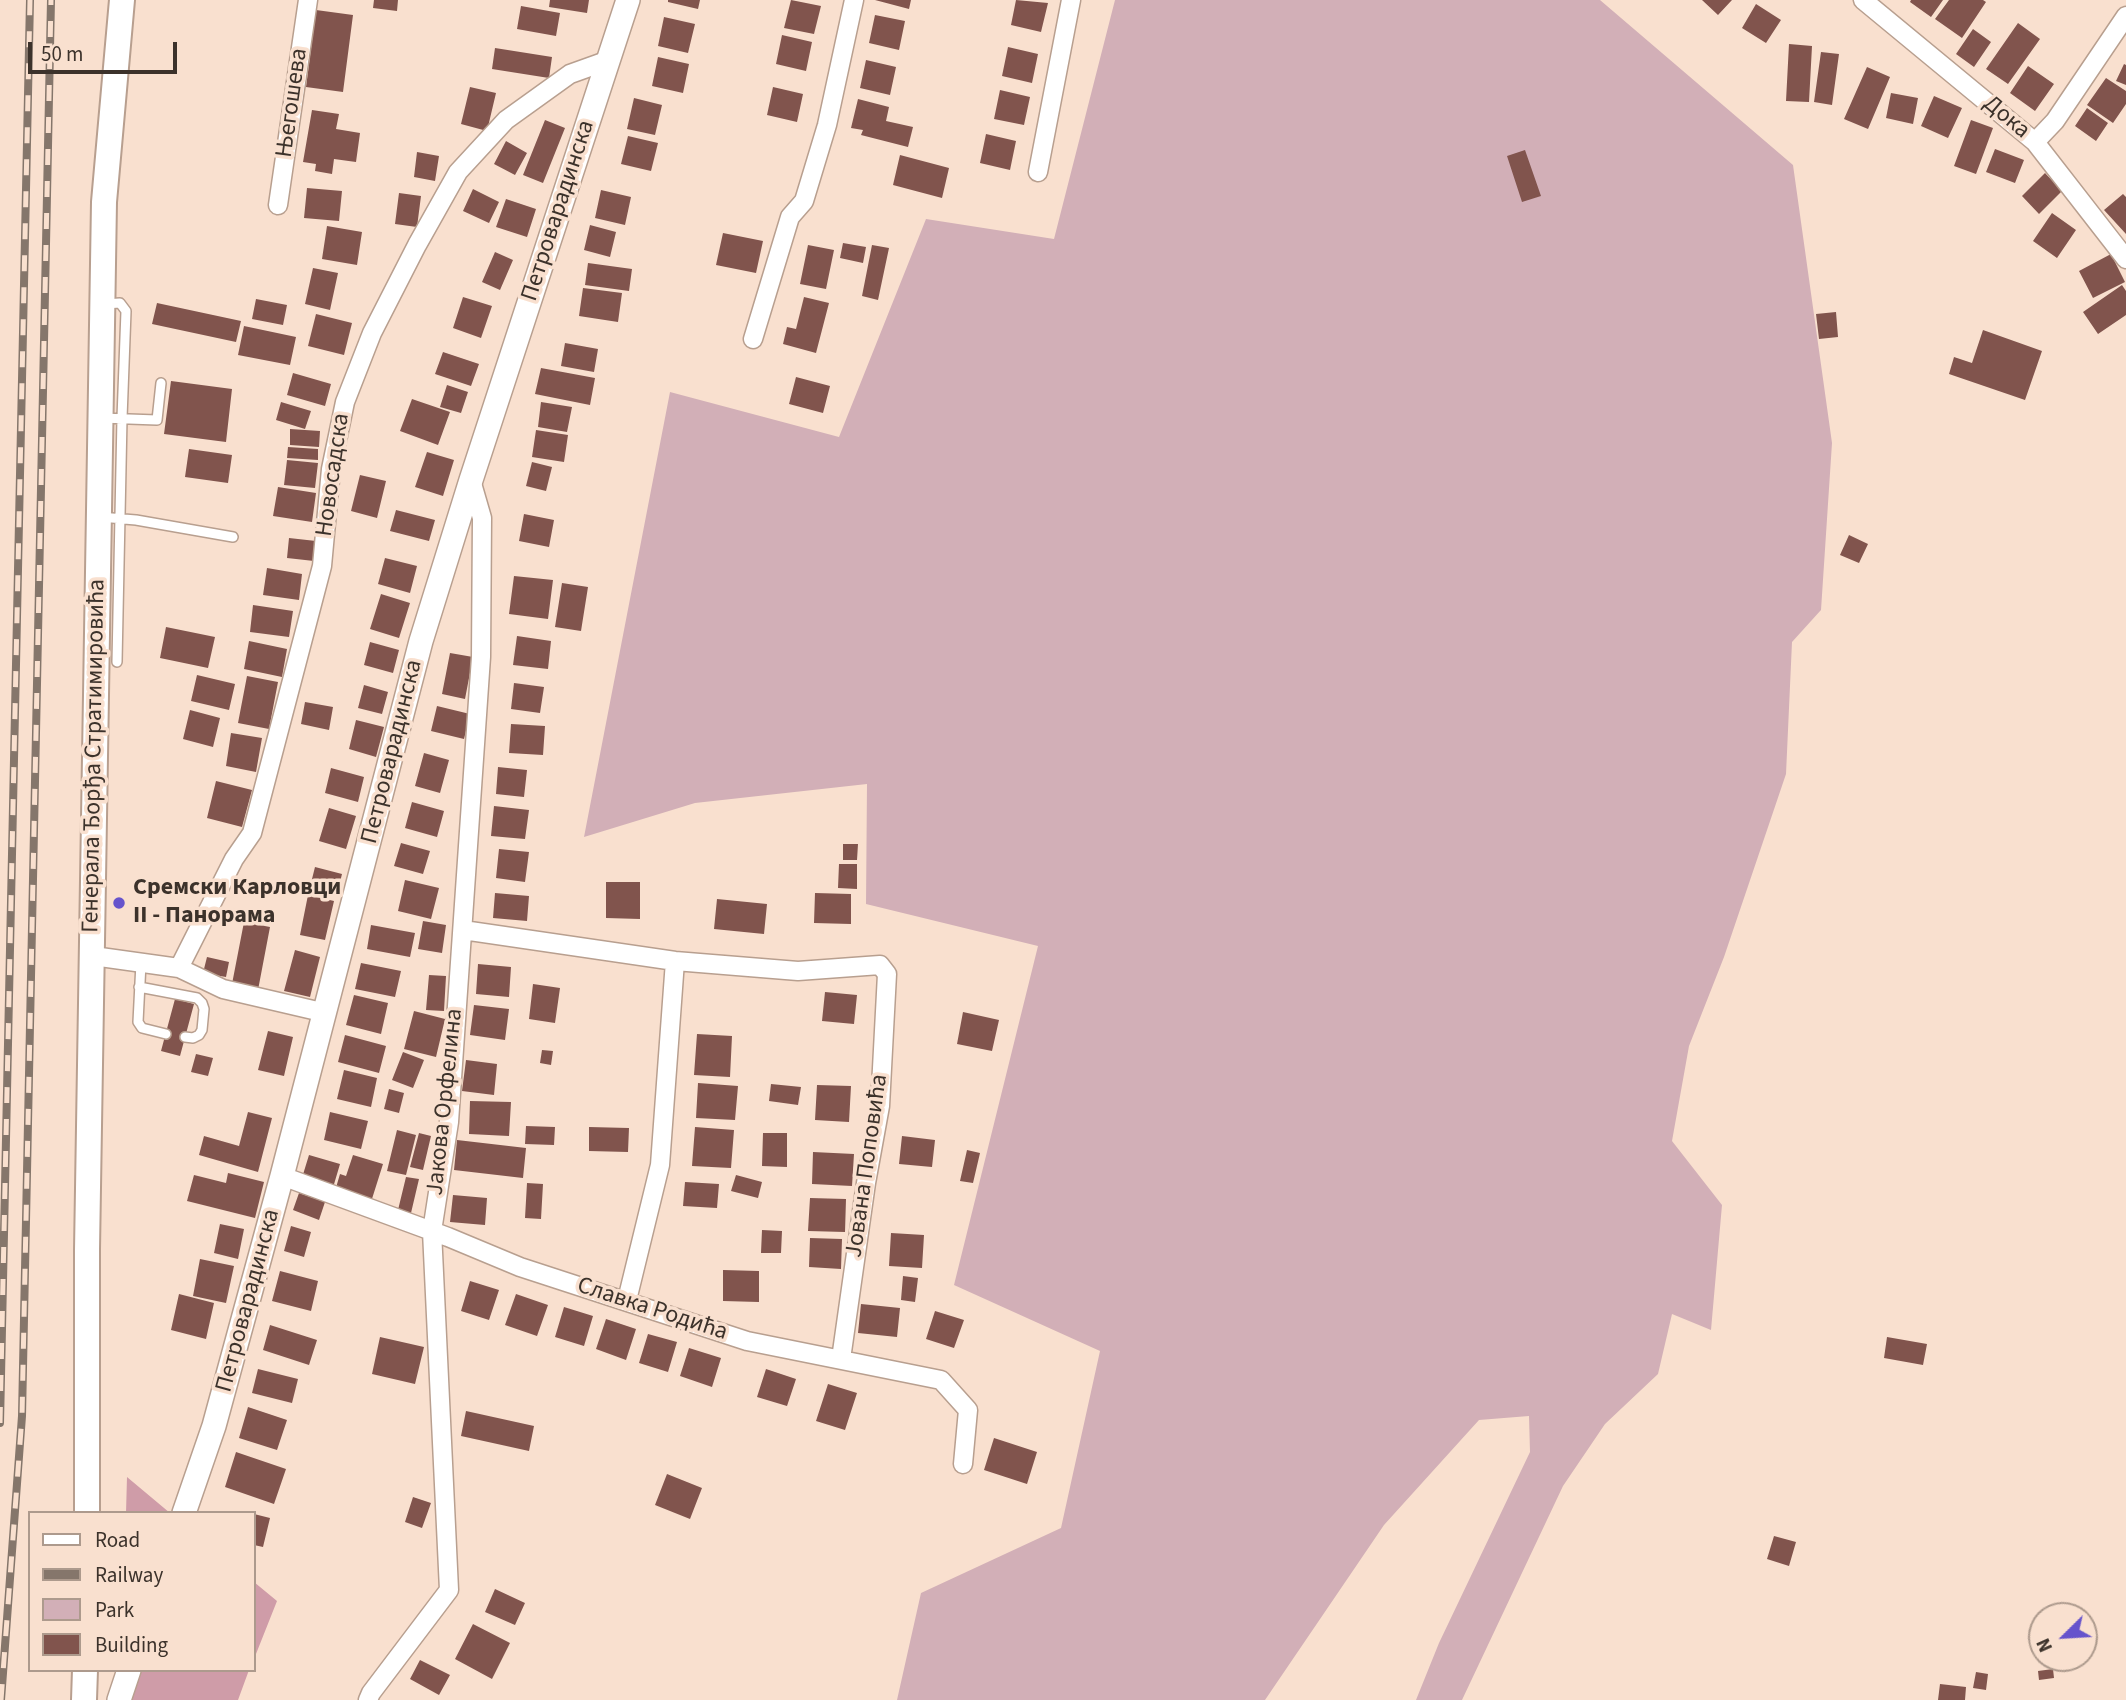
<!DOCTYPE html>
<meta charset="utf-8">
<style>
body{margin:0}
#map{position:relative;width:2126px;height:1700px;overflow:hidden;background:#f9e0cf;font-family:"Source Sans 3",sans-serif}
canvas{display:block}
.legend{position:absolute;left:28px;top:1511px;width:228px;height:161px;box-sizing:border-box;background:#f9e0cf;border:2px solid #ad9a8d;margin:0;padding:9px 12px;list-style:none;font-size:21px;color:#3c322b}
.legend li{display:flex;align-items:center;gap:14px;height:35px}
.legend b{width:35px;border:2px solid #ad9a8d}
.north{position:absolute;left:2028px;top:1602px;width:70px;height:70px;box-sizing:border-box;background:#f9e0cf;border:2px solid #ad9a8d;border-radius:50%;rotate:246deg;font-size:19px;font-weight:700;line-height:28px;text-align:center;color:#3c322b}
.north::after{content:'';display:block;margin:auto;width:24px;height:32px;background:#6653cc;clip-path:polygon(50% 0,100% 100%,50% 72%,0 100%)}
.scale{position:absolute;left:28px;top:42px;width:149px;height:32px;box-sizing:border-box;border:4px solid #3c322b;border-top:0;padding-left:9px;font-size:21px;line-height:24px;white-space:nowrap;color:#3c322b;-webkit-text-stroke:5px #f9e0cf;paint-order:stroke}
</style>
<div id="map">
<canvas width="2126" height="1700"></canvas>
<ul class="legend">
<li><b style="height:9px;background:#fff"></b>Road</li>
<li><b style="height:9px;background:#85766b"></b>Railway</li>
<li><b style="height:19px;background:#d2afb7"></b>Park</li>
<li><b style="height:19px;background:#81544d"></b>Building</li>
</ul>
<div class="north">N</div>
<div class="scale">50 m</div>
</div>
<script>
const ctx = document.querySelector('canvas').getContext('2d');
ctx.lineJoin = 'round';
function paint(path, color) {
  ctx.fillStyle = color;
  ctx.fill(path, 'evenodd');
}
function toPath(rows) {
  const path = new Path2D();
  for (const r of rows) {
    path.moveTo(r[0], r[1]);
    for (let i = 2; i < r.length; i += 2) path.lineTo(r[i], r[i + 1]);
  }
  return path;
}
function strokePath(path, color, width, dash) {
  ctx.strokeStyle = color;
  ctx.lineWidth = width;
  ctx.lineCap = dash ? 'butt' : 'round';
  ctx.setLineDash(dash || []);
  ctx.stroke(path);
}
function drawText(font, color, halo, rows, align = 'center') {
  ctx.font = font + ' "Source Sans 3",sans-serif';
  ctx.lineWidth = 7;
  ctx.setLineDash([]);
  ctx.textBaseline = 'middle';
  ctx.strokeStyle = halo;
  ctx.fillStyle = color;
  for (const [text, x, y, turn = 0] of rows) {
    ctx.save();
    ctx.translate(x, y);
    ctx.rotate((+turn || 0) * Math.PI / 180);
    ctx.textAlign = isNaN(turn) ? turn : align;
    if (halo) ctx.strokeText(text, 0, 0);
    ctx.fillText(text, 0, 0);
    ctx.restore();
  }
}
paint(toPath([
 [1115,0,1600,0,1793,165,1832,443,1821,610,1792,642,1786,774,1724,957,1689,1046,1672,1141,1722,1205,1711,1330,1672,1314,1658,1374,1605,1424,1563,1486,1462,1700,1416,1700,1439,1643,1530,1452,1529,1416,1479,1420,1384,1525,1265,1700,897,1700,921,1593,1061,1528,1100,1351,954,1285,1038,946,866,904,867,784,695,803,584,837,670,392,839,437,926,219,1054,239]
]), '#d2afb7');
paint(toPath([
 [127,1477,170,1513,126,1513],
 [254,1582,277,1601,254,1659],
 [123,1670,249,1670,238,1700,123,1700]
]), '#cf9ca8');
paint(toPath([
 [374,0,398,0,397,11,373,8],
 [550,0,589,0,587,13,549,7],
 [668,0,700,0,698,9,668,2],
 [791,0,821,6,814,34,784,28],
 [875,0,911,0,909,9],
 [1016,0,1048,3,1041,32,1011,25],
 [1702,0,1732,0,1718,15],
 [1911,0,1943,0,1931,17,1910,2],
 [1949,0,1983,0,1986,2,1962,38,1935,19],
 [1756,4,1781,20,1766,43,1742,28],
 [521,6,560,13,556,36,517,29],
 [316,10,353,15,343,92,306,87],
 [875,15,905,21,899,50,869,43],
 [664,17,695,24,688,53,658,46],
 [2018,23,2040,39,2008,84,1986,69],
 [1973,29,1991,42,1974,67,1956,54],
 [782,35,812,42,806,71,776,64],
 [1789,44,1812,46,1809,102,1786,101],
 [1008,47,1038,54,1032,83,1002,76],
 [495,48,552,57,549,78,492,69],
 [1821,52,1839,54,1832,105,1814,102],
 [658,57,689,64,683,93,652,86],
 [866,60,896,67,890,95,860,88],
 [2124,64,2126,65,2126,85,2116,81],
 [2028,66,2054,84,2035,111,2010,93],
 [1867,67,1890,77,1868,129,1844,119],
 [2106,78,2126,91,2126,104,2113,123,2087,105],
 [470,87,496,93,487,131,461,124],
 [773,87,803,94,797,122,767,115],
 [1000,90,1030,97,1024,125,994,119],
 [1891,93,1918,98,1913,124,1886,118],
 [1934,96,1962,108,1948,138,1921,126],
 [634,98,662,105,655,135,627,129],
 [858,99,889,107,886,121,913,127,908,147,861,135,863,130,851,128],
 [2087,108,2108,123,2096,141,2075,126],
 [312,110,339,114,336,129,360,133,356,162,334,159,332,174,315,171,316,164,303,162],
 [545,120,565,128,543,183,523,175],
 [1971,120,1993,128,1976,174,1954,166],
 [986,134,1016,141,1010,170,980,163],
 [628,136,658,143,651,171,621,164],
 [506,141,527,153,515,175,494,164],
 [1995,149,2024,160,2015,183,1986,172],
 [1525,150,1541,196,1522,202,1507,156],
 [417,152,439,156,435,181,414,177],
 [900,155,949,168,942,198,893,185],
 [2045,173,2062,191,2039,214,2022,196],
 [307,188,342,191,339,221,304,218],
 [473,189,499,202,489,223,463,211],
 [601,190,631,197,625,225,595,218],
 [399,193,421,196,417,227,395,224],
 [2123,194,2126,197,2126,234,2104,210],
 [506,199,536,209,527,237,496,227],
 [2052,213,2076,230,2057,258,2033,241],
 [590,225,616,232,610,257,584,250],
 [327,226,362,232,357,265,322,259],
 [723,233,763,241,756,273,716,265],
 [843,243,866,247,863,263,840,258],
 [808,245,834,250,826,289,800,284],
 [872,245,889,248,878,300,862,296],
 [495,252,513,260,500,290,482,282],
 [2111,254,2125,282,2093,298,2079,271],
 [588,263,632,269,629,291,585,285],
 [313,268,338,273,330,310,305,304],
 [2122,285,2126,291,2126,315,2098,334,2083,312],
 [583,288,622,293,618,322,579,316],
 [463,297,492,306,481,338,453,328],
 [804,297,829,303,816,353,783,344,787,327,796,329],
 [256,299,287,305,283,325,252,319],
 [157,303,241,321,236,342,152,324],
 [1836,312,1838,337,1819,339,1816,314],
 [316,314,352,323,344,355,308,346],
 [244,326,296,337,290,365,238,355],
 [1983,330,2042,351,2025,400,1949,374,1954,357,1972,363],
 [565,343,598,349,594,372,561,366],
 [443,352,479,364,471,386,435,374],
 [541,368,595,378,590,405,535,394],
 [293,373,331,384,325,406,287,395],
 [796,377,830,386,823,413,789,404],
 [171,381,232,389,226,442,164,434],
 [447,385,468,392,461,413,440,407],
 [412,399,450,412,438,445,400,431],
 [281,402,311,411,305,429,276,420],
 [541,402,572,407,567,432,538,427],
 [290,429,320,431,319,447,290,445],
 [536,430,568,435,564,462,532,457],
 [288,447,318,449,318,460,287,458],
 [189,449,232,455,228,483,185,477],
 [427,452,454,460,443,496,415,487],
 [287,460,318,463,315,488,284,485],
 [532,462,552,467,546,491,526,486],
 [360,475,386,481,377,518,351,511],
 [278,487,316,493,312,522,273,516],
 [396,510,435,520,429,541,390,531],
 [524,514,554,520,549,547,519,541],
 [1849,535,1868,544,1859,563,1840,555],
 [289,538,316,541,314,561,287,558],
 [385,558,417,566,410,593,378,584],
 [267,568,302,574,299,600,263,595],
 [514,576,553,580,548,619,509,614],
 [562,583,588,587,581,631,555,627],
 [381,594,410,603,399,638,370,629],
 [253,605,293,611,289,637,250,632],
 [166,627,215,637,208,668,160,658],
 [517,636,551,641,548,669,513,665],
 [249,641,287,649,282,677,244,669],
 [370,642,399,650,393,673,364,665],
 [450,653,473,657,465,699,442,694],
 [197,675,235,684,229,710,191,701],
 [247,676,278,682,269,729,238,723],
 [514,683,544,687,540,713,511,709],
 [364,685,388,692,382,714,358,708],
 [305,702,333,707,329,730,301,724],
 [437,706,470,714,464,739,431,731],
 [190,710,220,718,213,747,183,739],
 [356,720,384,727,376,757,349,749],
 [511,724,545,726,543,755,509,753],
 [231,733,262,738,256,772,226,766],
 [424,753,449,760,440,793,415,786],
 [498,767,527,770,524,797,496,794],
 [331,768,364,777,358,802,325,793],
 [216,781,252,790,242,827,207,818],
 [412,802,444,811,437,837,405,828],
 [494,806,529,810,525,839,491,836],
 [329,808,356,816,346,849,319,841],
 [401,843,430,851,423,874,394,866],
 [843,844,858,844,857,860,843,860],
 [499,849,529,852,525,882,496,878],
 [839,864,857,864,857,889,838,888],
 [315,867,342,874,337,894,310,887],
 [405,880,439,888,431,919,398,911],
 [606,882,640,882,640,919,606,918],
 [495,893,529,896,527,921,493,918],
 [815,893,851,894,851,924,814,923],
 [308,895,334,901,325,940,300,935],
 [717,899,767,904,764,934,714,929],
 [423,921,446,925,442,953,418,949],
 [244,922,270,927,258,990,232,984],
 [371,925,415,933,410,957,367,949],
 [295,950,320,957,310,997,284,991],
 [207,957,229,962,226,977,203,973],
 [361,963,401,971,395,997,355,989],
 [478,964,511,967,509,997,476,994],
 [429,975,446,976,444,1011,426,1010],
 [533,984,560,988,555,1023,529,1019],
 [825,992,857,995,854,1024,822,1021],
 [354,995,388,1003,381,1034,346,1025],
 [175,999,194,1004,180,1056,161,1051],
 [474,1005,509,1009,505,1040,470,1035],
 [414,1011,445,1019,436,1057,404,1049],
 [963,1012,999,1020,992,1051,957,1044],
 [268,1031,293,1037,284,1076,258,1070],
 [697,1034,732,1036,730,1077,694,1075],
 [345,1035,386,1046,379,1073,338,1062],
 [542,1050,553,1051,551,1065,540,1063],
 [403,1052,424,1060,413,1088,392,1080],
 [196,1054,213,1058,208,1076,191,1072],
 [466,1060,497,1064,494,1095,462,1091],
 [344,1070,377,1078,371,1107,337,1099],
 [698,1083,738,1086,735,1120,696,1118],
 [771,1084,801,1087,798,1105,769,1101],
 [817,1085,851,1086,849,1122,815,1120],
 [389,1089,404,1093,399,1113,384,1109],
 [470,1101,511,1102,509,1136,469,1134],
 [248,1112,272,1118,258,1172,199,1155,204,1136,239,1146],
 [330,1112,368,1121,361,1149,324,1140],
 [526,1126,555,1127,554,1145,525,1144],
 [589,1127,629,1128,628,1152,589,1151],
 [695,1127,734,1130,731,1168,692,1166],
 [397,1130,416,1135,406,1175,387,1171],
 [419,1133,431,1136,423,1170,410,1167],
 [763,1133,787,1133,787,1167,762,1166],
 [902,1136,935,1140,932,1167,899,1164],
 [457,1140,526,1148,523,1178,454,1170],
 [967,1150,980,1153,973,1183,960,1181],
 [813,1152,854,1154,852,1186,812,1184],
 [309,1155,340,1164,332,1191,301,1181],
 [353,1155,383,1164,371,1202,335,1191,340,1174,346,1176],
 [228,1173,264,1182,255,1218,187,1201,194,1175,226,1183],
 [736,1175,762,1182,758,1198,731,1191],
 [406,1177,419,1179,411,1213,398,1210],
 [685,1182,719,1184,717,1208,683,1206],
 [527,1183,543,1184,541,1219,525,1218],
 [299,1193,325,1202,319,1220,293,1210],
 [453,1195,487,1198,485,1225,450,1222],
 [810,1198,846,1199,845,1232,808,1231],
 [220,1224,244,1229,238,1259,214,1253],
 [291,1226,311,1232,304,1257,284,1251],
 [762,1230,782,1231,781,1253,761,1253],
 [891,1233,924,1235,922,1268,889,1266],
 [810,1238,842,1239,841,1269,809,1267],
 [200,1259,234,1266,226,1303,193,1296],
 [723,1270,759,1271,759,1302,723,1301],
 [280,1271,318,1281,311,1311,272,1301],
 [903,1276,918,1278,915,1302,901,1300],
 [470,1281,499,1290,489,1320,461,1311],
 [179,1294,214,1303,206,1339,171,1330],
 [516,1294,548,1305,537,1336,505,1325],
 [861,1304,900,1308,897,1337,858,1333],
 [564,1307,593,1316,584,1346,555,1337],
 [935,1311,964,1320,954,1348,926,1339],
 [606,1319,636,1329,626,1360,596,1349],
 [270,1325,317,1340,309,1365,263,1350],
 [648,1334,677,1342,668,1372,639,1363],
 [380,1337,424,1347,415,1384,372,1374],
 [1887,1337,1927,1344,1923,1365,1884,1358],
 [689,1348,721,1358,712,1387,680,1376],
 [258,1369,298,1379,292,1403,252,1393],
 [766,1369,796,1379,787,1406,757,1397],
 [828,1384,857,1393,845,1430,816,1421],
 [248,1407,287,1420,277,1450,239,1438],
 [466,1411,534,1426,529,1451,461,1436],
 [994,1438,1037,1452,1027,1484,984,1470],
 [236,1452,286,1469,274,1504,225,1487],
 [667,1474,702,1488,690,1519,655,1505],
 [413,1497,431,1503,422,1528,405,1522],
 [254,1514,270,1518,263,1547,254,1545],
 [1774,1536,1796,1542,1789,1566,1767,1559],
 [495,1589,525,1603,515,1625,485,1612],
 [473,1624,510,1643,492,1679,455,1659],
 [420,1660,450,1675,439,1695,410,1679],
 [2053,1669,2054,1678,2039,1680,2038,1671],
 [1976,1672,1988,1674,1986,1690,1973,1688],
 [1940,1684,1966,1687,1965,1700,1938,1700]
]), '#81544d');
const service = toPath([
 [104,304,120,303,126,311,122,418,117,662],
 [101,418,157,420,161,383],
 [100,517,136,520,233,537],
 [141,963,138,1022,142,1028,166,1034],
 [139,987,197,998,202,1003,204,1009,202,1030,199,1035,193,1038,185,1037]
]);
const minor = toPath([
 [1863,0,2035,142,2126,259],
 [2035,142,2055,121,2126,16],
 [1038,172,1071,0],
 [278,205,308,0],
 [753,339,790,217,804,201,827,125,854,0],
 [463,930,675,961,798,971,880,965,887,974,880,1106,866,1183,841,1359],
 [93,956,179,968,234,859,252,833,322,566,331,469,345,402,372,333,417,245,458,172,506,120,570,74,609,60],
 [179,968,223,989,326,1013],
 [282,1176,448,1237,520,1267,747,1341,941,1380,968,1410,963,1464],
 [627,1300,660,1165,675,961],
 [368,1700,371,1693,449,1590,432,1231,449,1122,481,657,482,518,471,480]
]);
const tertiary = toPath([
 [184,1513,214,1426,282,1176,421,641,471,480,628,0],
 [119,1700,129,1670]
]);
const secondary = toPath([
 [87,1513,87,1249,104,202,122,0],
 [84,1700,85,1670]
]);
strokePath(service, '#b89f8f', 12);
strokePath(minor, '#b89f8f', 21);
strokePath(tertiary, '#b89f8f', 26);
strokePath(secondary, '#b89f8f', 28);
strokePath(service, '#fff', 9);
strokePath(minor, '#fff', 18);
strokePath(tertiary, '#fff', 23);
strokePath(secondary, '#fff', 24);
const rail = toPath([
 [0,1423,30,0],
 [1,1700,22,1416,51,0]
]);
strokePath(rail, '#85766b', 8);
strokePath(rail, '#f9e0cf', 5, [16]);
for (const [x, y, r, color] of [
 [119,903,7,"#6653cc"]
]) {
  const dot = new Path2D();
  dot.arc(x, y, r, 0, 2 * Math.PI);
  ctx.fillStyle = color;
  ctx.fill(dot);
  strokePath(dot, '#f9e0cf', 2.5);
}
drawText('24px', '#3c322b', '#f9e0cf', [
 ["Његошева",293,103,-82],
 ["Дока",2006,118,40],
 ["Петроварадинска",559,211,-72],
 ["Новосадска",334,475,-82],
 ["Петроварадинска",393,752,-76],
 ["Генерала Ђорђа Стратимировића",95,756,-89],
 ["Јакова Орфелина",446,1102,-84],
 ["Јована Поповића",868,1166,-82],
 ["Петроварадинска",249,1301,-75],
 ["Славка Родића",652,1310,18]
]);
drawText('bold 24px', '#3c322b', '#f9e0cf', [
 ["Сремски Карловци",133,889],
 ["II - Панорама",133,917]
], 'left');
</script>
